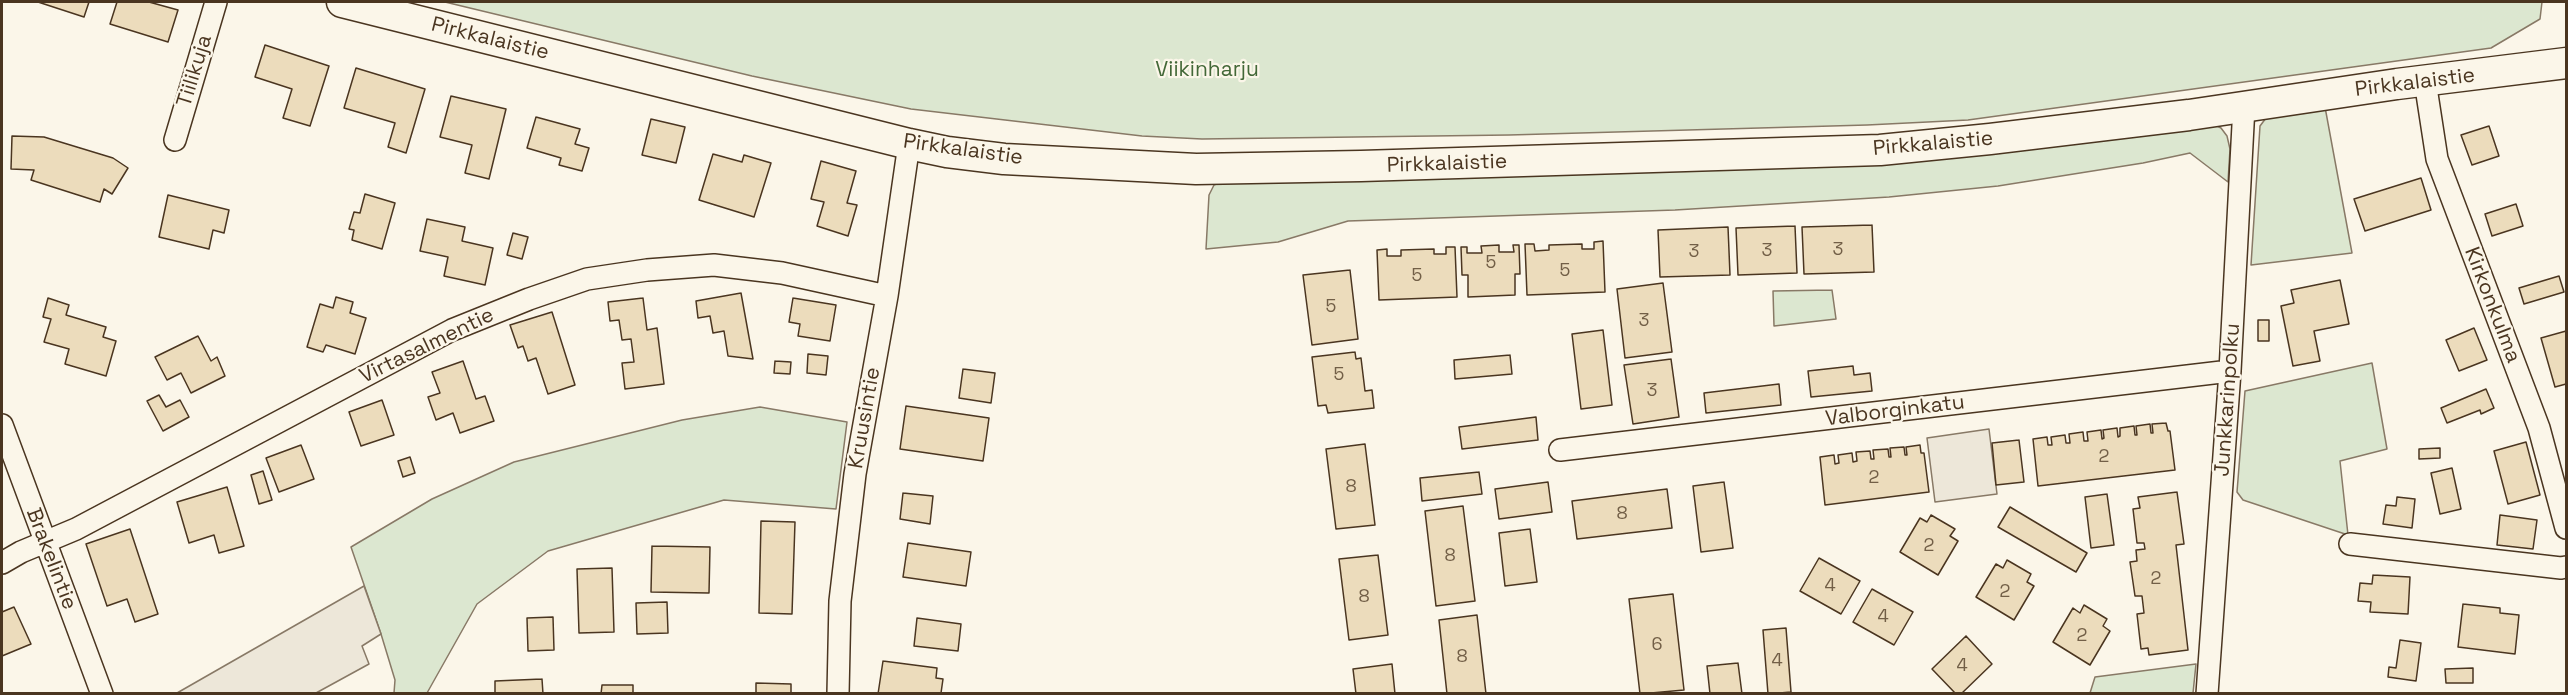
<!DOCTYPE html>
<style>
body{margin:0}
#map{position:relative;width:2568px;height:695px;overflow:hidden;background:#fbf6e9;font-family:"Space Grotesk",sans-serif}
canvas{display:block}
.frame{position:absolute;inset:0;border:3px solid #4a3520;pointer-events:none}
</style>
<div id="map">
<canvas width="2568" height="695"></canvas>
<div class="frame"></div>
</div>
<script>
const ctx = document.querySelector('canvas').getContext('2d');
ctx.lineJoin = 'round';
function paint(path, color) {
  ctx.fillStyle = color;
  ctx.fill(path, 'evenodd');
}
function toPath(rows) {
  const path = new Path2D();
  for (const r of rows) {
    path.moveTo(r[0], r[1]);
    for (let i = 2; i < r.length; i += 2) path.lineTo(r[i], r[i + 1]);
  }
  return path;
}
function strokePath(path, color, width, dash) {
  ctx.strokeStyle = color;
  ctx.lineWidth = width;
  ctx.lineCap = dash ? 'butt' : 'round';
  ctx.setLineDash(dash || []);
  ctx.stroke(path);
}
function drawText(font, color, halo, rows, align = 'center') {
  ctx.font = font + ' "Space Grotesk",sans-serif';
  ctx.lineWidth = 4.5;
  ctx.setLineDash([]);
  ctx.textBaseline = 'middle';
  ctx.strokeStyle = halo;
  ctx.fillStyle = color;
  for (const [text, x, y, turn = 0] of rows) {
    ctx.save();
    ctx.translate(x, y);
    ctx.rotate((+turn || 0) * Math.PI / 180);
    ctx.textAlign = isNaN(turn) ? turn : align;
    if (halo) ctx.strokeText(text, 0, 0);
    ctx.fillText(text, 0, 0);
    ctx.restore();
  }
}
const green = toPath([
 [445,2,2542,2,2540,19,2491,48,1968,120,1867,125,1509,135,1202,139,1142,136,911,109,752,76,445,2],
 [2325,107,2352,253,2251,265,2260,126,2266,118,2325,107],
 [2211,123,2221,128,2227,136,2230,149,2228,182,2190,153,2143,163,1998,186,1889,197,1675,210,1348,221,1278,242,1206,249,1209,195,1214,185,1221,182,2211,123],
 [1832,290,1836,319,1774,326,1773,291,1832,290],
 [2372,363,2387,449,2340,461,2348,535,2243,500,2237,492,2245,391,2372,363],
 [760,407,847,422,836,509,724,500,548,551,477,604,427,693,394,693,395,680,381,634,351,547,432,499,514,462,682,420,760,407],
 [2196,664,2193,693,2090,693,2095,677,2196,664]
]);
paint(green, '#dce7d0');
strokePath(green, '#887966', 1.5);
const parking = toPath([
 [1989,429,1997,494,1935,502,1927,438,1989,429],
 [364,586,381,634,362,646,369,664,316,693,177,693,364,586]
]);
paint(parking, '#ede7d9');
strokePath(parking, '#887966', 1.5);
const building = toPath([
 [38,2,89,2,84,17,38,2],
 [117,2,149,2,178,10,168,42,110,24,117,2],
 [265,45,329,66,310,126,283,118,292,89,255,77,265,45],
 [356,68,425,89,406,153,388,147,395,123,344,108,356,68],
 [451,96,506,109,489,179,465,173,472,145,440,137,451,96],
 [536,117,580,129,575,144,589,148,582,171,559,165,561,158,527,148,536,117],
 [651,119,685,127,676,163,642,155,651,119],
 [2489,126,2499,156,2472,165,2461,135,2489,126],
 [12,136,44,137,113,158,128,168,112,194,104,189,100,202,31,180,34,170,11,169,12,136],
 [713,154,742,162,744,155,771,163,754,217,699,200,713,154],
 [821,161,856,171,847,203,857,205,848,236,817,226,824,202,811,199,821,161],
 [2421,178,2431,210,2365,231,2354,199,2421,178],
 [365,194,395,203,382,249,352,240,354,230,349,229,354,212,360,213,365,194],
 [168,195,229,210,224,233,213,230,209,249,159,237,168,195],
 [2516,204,2523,226,2492,236,2485,214,2516,204],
 [427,219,465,227,462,241,493,248,485,285,444,276,448,257,420,251,427,219],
 [1872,225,1874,272,1804,274,1802,227,1872,225],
 [1795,226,1797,273,1738,275,1736,228,1795,226],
 [1728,227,1730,275,1660,277,1658,230,1728,227],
 [513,233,528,237,522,259,507,255,513,233],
 [1603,241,1605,292,1527,295,1525,244,1534,244,1535,251,1549,250,1549,245,1582,244,1582,249,1594,249,1594,242,1603,241],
 [1499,245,1499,252,1514,252,1513,245,1519,245,1520,274,1515,274,1515,295,1468,297,1468,275,1462,275,1461,247,1467,247,1467,253,1482,253,1481,246,1499,245],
 [1446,247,1455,247,1457,297,1379,300,1377,250,1387,249,1387,256,1401,256,1401,250,1434,249,1434,254,1446,254,1446,247],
 [1350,270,1358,339,1312,345,1303,275,1350,270],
 [2559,276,2564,292,2524,304,2519,288,2559,276],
 [2340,280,2349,324,2314,331,2320,361,2293,366,2281,306,2294,303,2291,290,2340,280],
 [1663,283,1672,352,1625,358,1617,289,1663,283],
 [741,293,753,359,728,356,724,331,713,333,710,316,698,318,696,301,741,293],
 [336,297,353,302,350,313,366,318,355,354,326,345,323,352,307,347,320,304,333,308,336,297],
 [48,298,69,305,66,315,106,327,103,337,116,341,106,376,65,364,69,349,44,342,51,319,43,317,48,298],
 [643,298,647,330,657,328,664,384,625,389,622,363,634,362,631,339,622,340,619,320,610,321,608,302,643,298],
 [793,298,836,305,830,341,798,336,800,324,789,322,793,298],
 [552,312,575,385,548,394,536,358,528,361,523,346,518,348,510,325,552,312],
 [2258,320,2269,320,2269,341,2258,341,2258,320],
 [2474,328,2487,360,2459,371,2446,340,2474,328],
 [1603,330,1612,405,1581,409,1572,334,1603,330],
 [2566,331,2566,384,2555,387,2541,338,2566,331],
 [198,336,211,361,217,357,225,376,191,393,181,373,167,380,155,357,198,336],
 [1355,352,1356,359,1361,358,1365,391,1372,390,1374,408,1328,413,1326,405,1318,406,1312,357,1355,352],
 [808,354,828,356,826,375,807,373,808,354],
 [1510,355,1512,374,1455,379,1454,360,1510,355],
 [1671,359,1679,417,1633,424,1624,365,1671,359],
 [463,361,476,399,485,396,494,421,460,433,453,413,436,420,428,397,440,393,432,372,463,361],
 [775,361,791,362,790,374,774,373,775,361],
 [1853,366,1854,375,1870,373,1872,391,1811,397,1808,371,1853,366],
 [963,369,995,373,991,403,959,398,963,369],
 [1779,384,1781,405,1706,413,1704,393,1779,384],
 [2486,389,2494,408,2481,414,2480,410,2447,423,2441,408,2486,389],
 [159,395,166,407,180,400,189,417,163,431,147,401,159,395],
 [382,400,394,435,361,446,349,412,382,400],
 [906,406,989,418,983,461,900,449,906,406],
 [1536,417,1538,440,1462,449,1459,427,1536,417],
 [2166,423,2168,431,2170,431,2175,470,2038,486,2033,439,2047,437,2048,445,2052,445,2051,437,2065,435,2066,443,2070,443,2069,434,2083,432,2084,441,2088,441,2087,432,2101,430,2102,439,2104,438,2103,430,2117,428,2118,437,2120,436,2120,428,2134,426,2135,435,2137,435,2136,426,2150,424,2151,433,2153,433,2152,424,2166,423],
 [2019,440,2024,482,1996,485,1992,443,2019,440],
 [2526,442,2540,495,2508,504,2494,451,2526,442],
 [1365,444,1375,525,1336,529,1326,449,1365,444],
 [301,445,314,479,279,492,266,458,301,445],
 [1920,445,1921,453,1924,453,1929,492,1825,505,1820,457,1834,455,1835,464,1839,463,1838,455,1852,453,1853,462,1857,461,1856,452,1870,451,1871,459,1874,459,1873,450,1888,449,1889,457,1891,457,1890,448,1904,447,1905,455,1907,455,1906,447,1920,445],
 [2440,448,2440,458,2419,459,2419,449,2440,448],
 [410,457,415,473,403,477,398,461,410,457],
 [2452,468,2461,509,2440,514,2431,473,2452,468],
 [263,471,272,500,259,504,251,475,263,471],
 [1479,472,1482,494,1422,501,1420,478,1479,472],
 [1548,482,1552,512,1499,519,1495,489,1548,482],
 [1724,482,1733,548,1701,552,1693,486,1724,482],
 [227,487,244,546,219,553,214,535,189,543,177,502,227,487],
 [1667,489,1672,528,1577,539,1572,501,1667,489],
 [2177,492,2184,544,2176,545,2188,650,2149,655,2148,648,2141,649,2137,614,2144,613,2142,596,2135,596,2130,562,2137,561,2136,550,2145,549,2144,543,2137,543,2133,509,2140,508,2138,497,2177,492],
 [903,493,933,496,930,524,900,519,903,493],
 [2107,494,2114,545,2091,548,2085,497,2107,494],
 [2397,497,2415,499,2412,528,2383,524,2386,505,2396,506,2397,497],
 [1463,506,1475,601,1436,606,1425,511,1463,506],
 [2010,507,2087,553,2076,572,1998,527,2010,507],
 [1931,515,1955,529,1950,536,1958,541,1938,575,1900,552,1920,518,1927,522,1931,515],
 [2500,515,2537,520,2533,549,2497,545,2500,515],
 [761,521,795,522,792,614,759,613,761,521],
 [130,529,158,614,135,622,127,599,107,606,86,544,130,529],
 [1530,529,1537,582,1505,586,1499,533,1530,529],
 [908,543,971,552,966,586,903,577,908,543],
 [652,546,710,547,709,593,651,592,652,546],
 [1378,555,1388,635,1349,640,1339,559,1378,555],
 [1819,558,1860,581,1841,614,1800,591,1819,558],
 [2007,560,2031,574,2027,582,2034,586,2014,620,1976,597,1996,564,2003,568,2007,560],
 [612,568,614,632,579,633,577,569,612,568],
 [2373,575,2410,577,2408,614,2370,612,2371,602,2358,601,2360,583,2372,584,2373,575],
 [1872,589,1913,612,1894,645,1853,622,1872,589],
 [1673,594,1684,690,1640,694,1629,599,1673,594],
 [667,602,668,633,637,634,636,603,667,602],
 [2463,604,2500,608,2500,613,2519,615,2515,654,2458,647,2463,604],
 [2084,605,2107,619,2103,626,2110,631,2090,665,2053,642,2073,608,2080,613,2084,605],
 [14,607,31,644,2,656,2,612,14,607],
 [1477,615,1486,694,1447,694,1439,620,1477,615],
 [553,617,554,650,528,651,527,618,553,617],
 [917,618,961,624,958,651,914,646,917,618],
 [1786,628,1791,692,1768,694,1763,630,1786,628],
 [1966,636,1992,664,1961,694,1956,694,1932,669,1966,636],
 [2400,640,2421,643,2416,681,2388,677,2389,667,2396,668,2400,640],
 [883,661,937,668,936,678,943,679,941,693,878,694,883,661],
 [1738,663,1742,694,1710,694,1707,666,1738,663],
 [1392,664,1395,694,1356,694,1353,669,1392,664],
 [2473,668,2473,683,2446,683,2445,669,2473,668],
 [542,679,543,694,495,694,495,681,542,679],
 [756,683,791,684,791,694,756,694,756,683],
 [602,685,633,685,633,694,601,694,602,685]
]);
paint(building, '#ecdcbc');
strokePath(building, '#4a3520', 1.5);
const street = toPath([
 [2425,81,2437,159,2539,428,2566,528],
 [175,140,216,2],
 [2,425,102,694],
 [1560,450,2230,371],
 [2350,544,2561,568,2566,567],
 [2,563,21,552,76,529,452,330,529,299,587,279,647,270,714,265,782,273,887,296],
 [838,694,840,601,855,474,887,296,909,144],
 [2207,694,2230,371,2244,106]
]);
const secondary = toPath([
 [342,2,909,144,947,152,1004,159,1196,169,1361,166,1880,150,1990,139,2189,115,2397,84,2566,63]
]);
strokePath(street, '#4a3520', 24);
strokePath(secondary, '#4a3520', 33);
strokePath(street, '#fbf6e9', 21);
strokePath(secondary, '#fbf6e9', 30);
strokePath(toPath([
 [120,694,121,693]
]), '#c62828', 1.5, [21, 4.5, 3, 4.5]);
drawText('18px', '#725f47', null, [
 ["3",1838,250],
 ["3",1767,251],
 ["3",1694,252],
 ["5",1491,263],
 ["5",1565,271],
 ["5",1417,276],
 ["5",1331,307],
 ["3",1644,321],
 ["5",1339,375],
 ["3",1652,391],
 ["2",2104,457],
 ["2",1874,478],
 ["8",1351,487],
 ["8",1622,514],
 ["2",1929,546],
 ["8",1450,556],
 ["2",2156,579],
 ["4",1830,586],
 ["2",2005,592],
 ["8",1364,597],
 ["4",1883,617],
 ["2",2082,636],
 ["6",1657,645],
 ["8",1462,657],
 ["4",1777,661],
 ["4",1962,666]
]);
drawText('21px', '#4a3520', '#fbf6e9', [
 ["Pirkkalaistie",490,39,14],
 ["Tiilikuja",195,71,-73],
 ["Pirkkalaistie",2415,83,-7],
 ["Pirkkalaistie",1933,144,-5],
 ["Pirkkalaistie",963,150,8],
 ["Pirkkalaistie",1447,164,-2],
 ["Kirkonkulma",2492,305,69],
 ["Virtasalmentie",427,346,-26],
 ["Junkkarinpolku",2228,400,-86],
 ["Valborginkatu",1895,411,-7],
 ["Kruusintie",865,418,-80],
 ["Brakelintie",51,559,69]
]);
drawText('21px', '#436837', '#fbf6e9', [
 ["Viikinharju",1207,70]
]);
</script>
